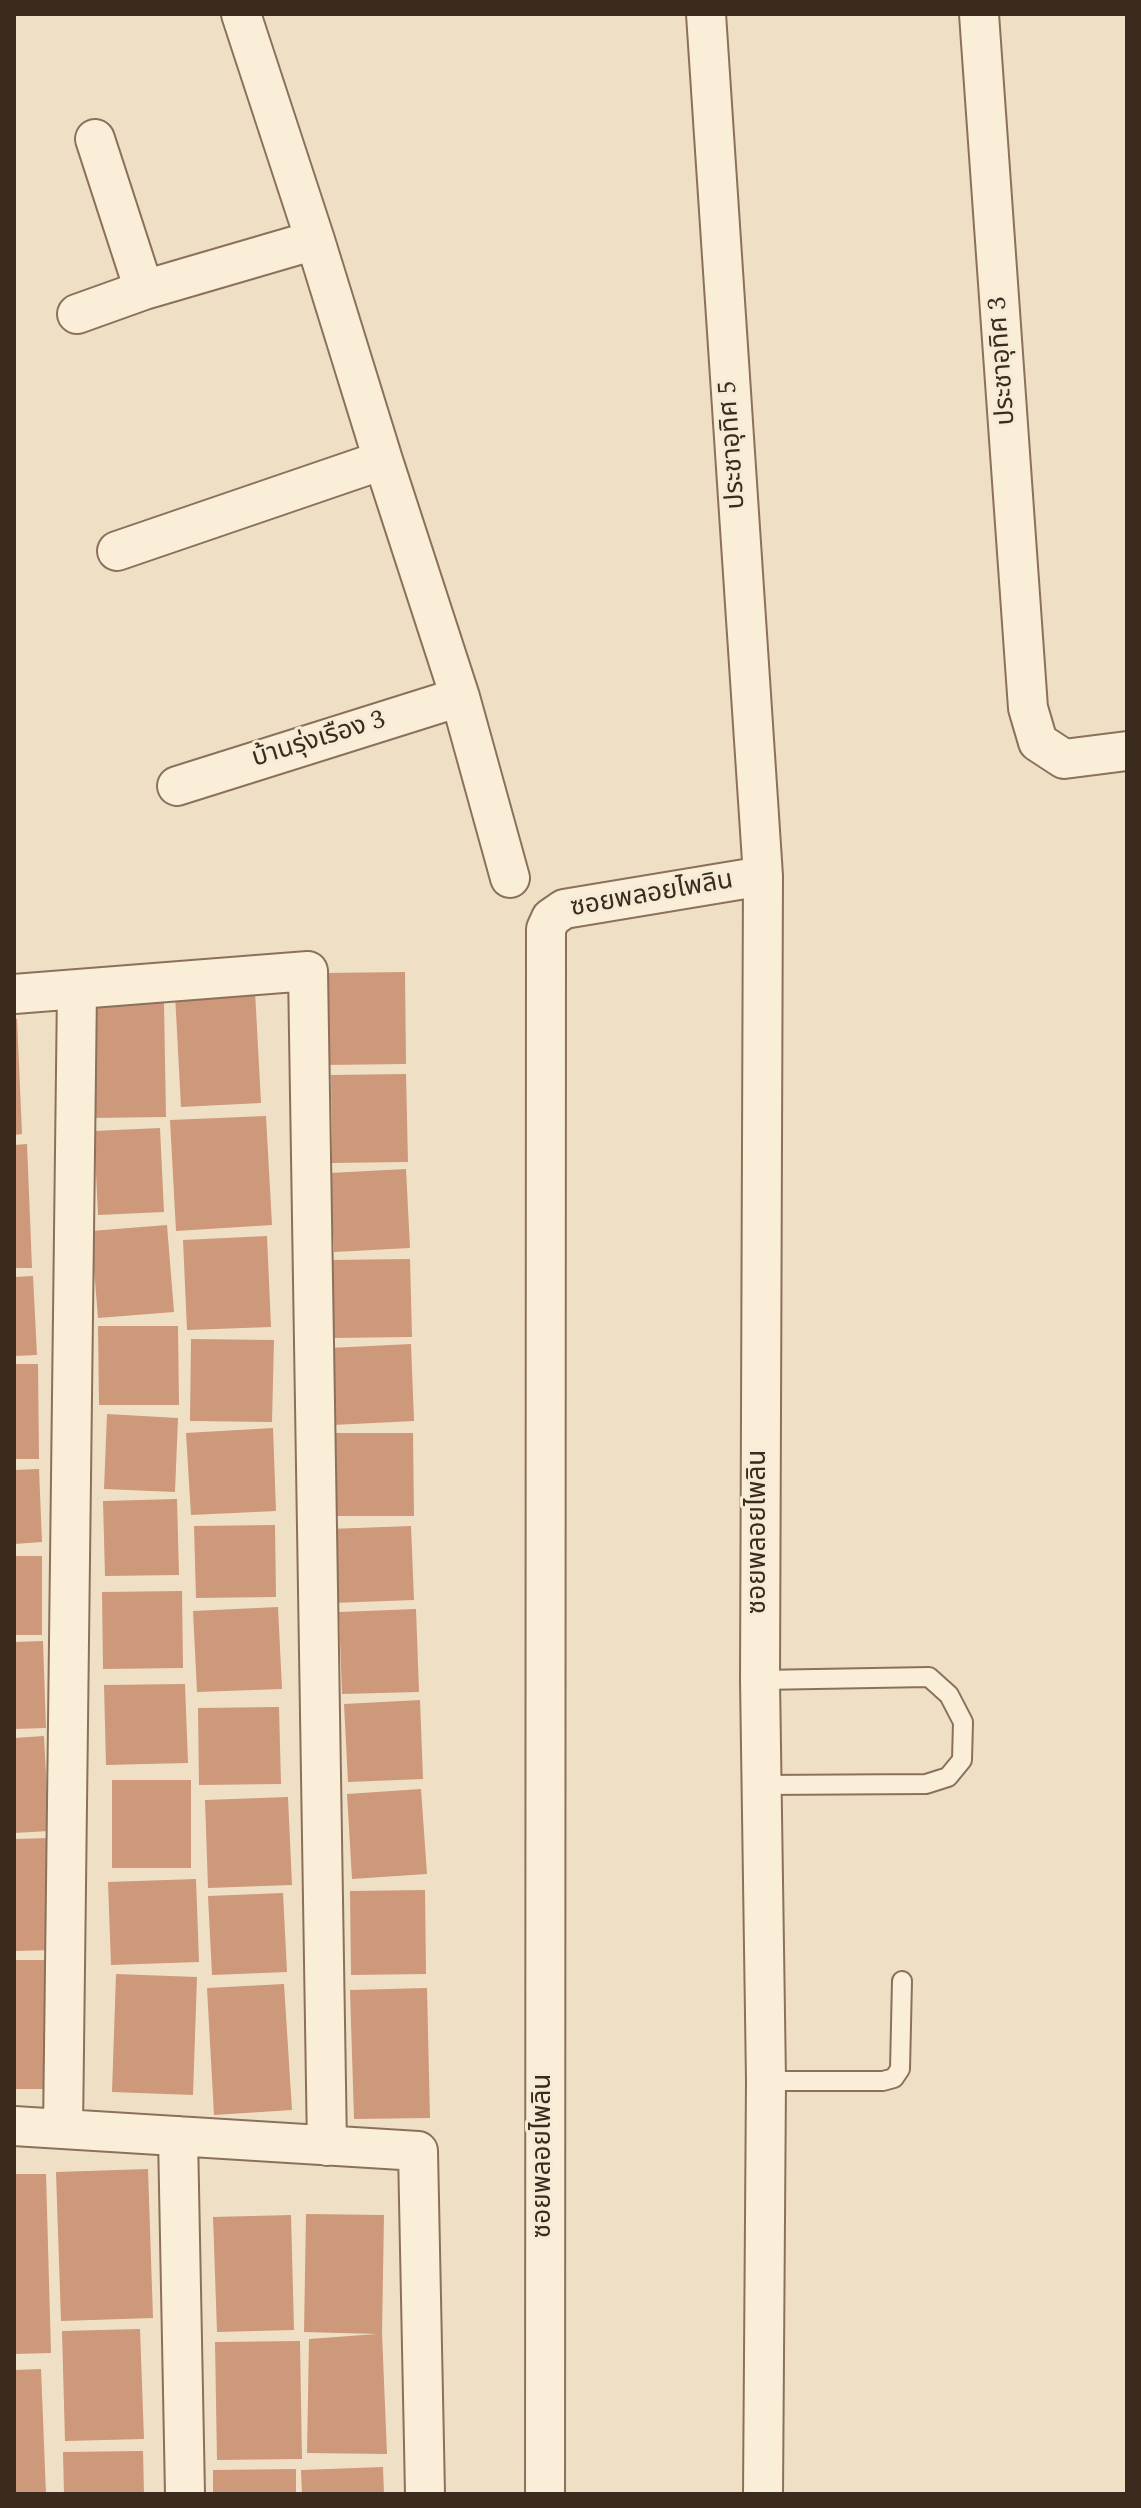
<!DOCTYPE html>
<meta charset="utf-8">
<style>
body{margin:0}
#map{position:relative;width:1141px;height:2508px;overflow:hidden;background:#efe0c5;font-family:Spectral,serif}
canvas{display:block}
.frame{position:absolute;inset:0;border:16px solid #3b2b1f;pointer-events:none}
</style>
<div id="map">
<canvas width="1141" height="2508"></canvas>
<div class="frame"></div>
</div>
<script>
const ctx = document.querySelector('canvas').getContext('2d');
ctx.lineJoin = 'round';
function paint(path, color) {
  ctx.fillStyle = color;
  ctx.fill(path, 'evenodd');
}
function toPath(rows) {
  const path = new Path2D();
  for (const r of rows) {
    path.moveTo(r[0], r[1]);
    for (let i = 2; i < r.length; i += 2) path.lineTo(r[i], r[i + 1]);
  }
  return path;
}
function strokePath(path, color, width, dash) {
  ctx.strokeStyle = color;
  ctx.lineWidth = width;
  ctx.lineCap = dash ? 'butt' : 'round';
  ctx.setLineDash(dash || []);
  ctx.stroke(path);
}
function drawText(font, color, halo, rows, align = 'center') {
  ctx.font = font + ' Spectral,"Noto Sans Thai",serif';
  ctx.lineWidth = 6;
  ctx.setLineDash([]);
  ctx.textBaseline = 'middle';
  ctx.strokeStyle = halo;
  ctx.fillStyle = color;
  for (const [text, x, y, turn = 0] of rows) {
    ctx.save();
    ctx.translate(x, y);
    ctx.rotate((+turn || 0) * Math.PI / 180);
    ctx.textAlign = isNaN(turn) ? turn : align;
    if (halo) ctx.strokeText(text, 0, 0);
    ctx.fillText(text, 0, 0);
    ctx.restore();
  }
}
paint(toPath([
 [405,972,406,1064,325,1065,324,973],
 [255,991,261,1103,181,1107,175,994],
 [164,1003,166,1117,91,1118,89,1004],
 [14,1019,17,1019,22,1134,14,1135],
 [406,1074,408,1162,332,1163,331,1075],
 [266,1116,272,1225,176,1231,170,1120],
 [160,1128,164,1212,98,1215,94,1131],
 [27,1144,32,1268,14,1268,14,1145],
 [406,1169,410,1248,334,1252,330,1173],
 [167,1225,174,1312,98,1318,91,1231],
 [267,1236,271,1327,187,1330,183,1240],
 [410,1259,412,1337,331,1338,329,1260],
 [33,1276,37,1355,14,1356,14,1277],
 [98,1326,178,1326,179,1405,99,1405],
 [191,1339,274,1340,272,1422,190,1421],
 [411,1344,414,1421,333,1425,329,1348],
 [14,1364,38,1364,39,1459,14,1459],
 [107,1414,178,1418,175,1492,104,1489],
 [273,1428,276,1511,191,1515,186,1433],
 [332,1433,413,1433,414,1516,333,1516],
 [39,1469,42,1542,14,1544,14,1470],
 [177,1499,179,1575,105,1576,103,1501],
 [275,1525,276,1597,196,1598,194,1526],
 [411,1526,414,1600,332,1603,329,1529],
 [14,1556,42,1556,42,1635,14,1635],
 [182,1591,183,1668,103,1669,102,1592],
 [278,1607,282,1689,197,1692,193,1611],
 [416,1609,419,1692,342,1694,339,1612],
 [43,1641,46,1728,14,1729,14,1642],
 [185,1684,188,1763,106,1765,104,1685],
 [420,1700,423,1779,348,1782,344,1704],
 [279,1707,281,1784,199,1785,198,1708],
 [44,1736,49,1831,14,1833,14,1738],
 [112,1780,191,1780,191,1868,112,1868],
 [421,1789,427,1874,352,1879,347,1794],
 [288,1797,292,1885,208,1888,205,1800],
 [52,1838,55,1950,14,1951,14,1839],
 [196,1879,199,1962,111,1965,108,1882],
 [425,1890,426,1974,351,1975,350,1891],
 [283,1893,287,1972,212,1975,208,1896],
 [14,1960,54,1960,54,2089,14,2089],
 [116,1974,197,1977,193,2095,112,2092],
 [284,1984,292,2110,214,2115,207,1988],
 [427,1988,430,2118,354,2119,350,1990],
 [148,2169,153,2318,61,2321,56,2172],
 [14,2174,46,2174,51,2353,14,2354],
 [306,2214,384,2215,382,2333,387,2454,307,2453,309,2339,377,2334,304,2332],
 [291,2215,294,2330,217,2332,213,2217],
 [140,2329,144,2439,65,2441,62,2331],
 [300,2341,302,2459,217,2460,215,2342],
 [41,2369,46,2494,14,2494,14,2370],
 [143,2451,144,2494,64,2494,63,2452],
 [383,2467,384,2494,302,2494,301,2470],
 [296,2469,296,2494,213,2494,213,2470]
]), '#ce987a');
const service = toPath([
 [760,1680,929,1677,949,1695,963,1722,962,1760,948,1777,926,1784,761,1785],
 [766,2081,883,2081,894,2078,900,2069,902,1981]
]);
const minor = toPath([
 [241,14,315,240,383,460,460,697,510,878],
 [706,14,763,876,760,1680,766,2081,763,2494],
 [979,14,1028,708,1038,742,1064,759,1127,751],
 [95,139,144,290],
 [77,314,144,290,315,240],
 [117,551,383,460],
 [177,786,460,697],
 [14,994,308,971,327,2146],
 [14,2126,418,2151,425,2494],
 [63,2129,77,989],
 [178,2136,185,2494],
 [545,2494,546,929,551,918,564,909,763,876]
]);
strokePath(service, '#8b715b', 22);
strokePath(minor, '#8b715b', 42);
strokePath(service, '#faeed9', 18);
strokePath(minor, '#faeed9', 38);
drawText('26px', '#3b2b1f', '#f6ebd5', [
 ["ประชาอุทิศ 3",1004,361,-94],
 ["ประชาอุทิศ 5",734,445,-94],
 ["บ้านรุ่งเรือง 3",319,741,-17],
 ["ซอยพลอยไพลิน",652,896,-10],
 ["ซอยพลอยไพลิน",760,1532,-90],
 ["ซอยพลอยไพลิน",545,2156,-90]
]);
</script>
